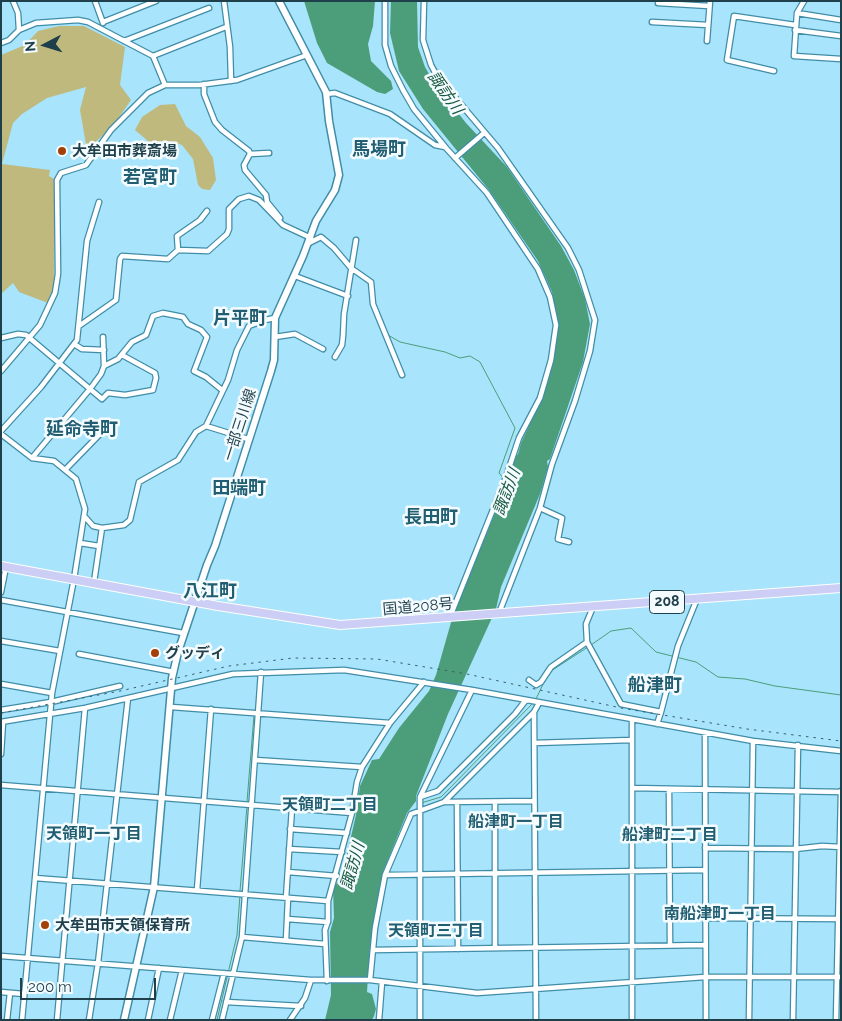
<!DOCTYPE html>
<meta charset="utf-8">
<style>
body{margin:0}
#map{position:relative;width:842px;height:1021px;overflow:hidden;background:#a8e4fb;font-family:Raleway,sans-serif}
canvas{display:block}
.frame{position:absolute;inset:0;border:2px solid #1f3f4b;pointer-events:none}
.north{position:absolute;left:20px;top:20px;width:50px;height:50px;-webkit-text-stroke:4px #f5fcff;paint-order:stroke;rotate:265deg;font-size:14px;font-weight:700;line-height:20px;text-align:center;color:#1f3f4b}
.north::after{content:'';display:block;margin:auto;width:18px;height:22px;background:#1f3f4b;clip-path:polygon(50% 0,100% 100%,50% 72%,0 100%)}
.scale{position:absolute;left:20px;top:978px;width:136px;height:22px;box-sizing:border-box;border:2px solid #1f3f4b;border-top:0;padding-left:6px;font-size:15px;line-height:18px;white-space:nowrap;color:#1f3f4b;-webkit-text-stroke:4px #f5fcff;paint-order:stroke}
</style>
<div id="map">
<canvas width="842" height="1021"></canvas>
<div class="frame"></div>
<div class="north">N</div>
<div class="scale">200 m</div>
</div>
<script>
const ctx = document.querySelector('canvas').getContext('2d');
ctx.lineJoin = 'round';
function paint(path, color) {
  ctx.fillStyle = color;
  ctx.fill(path, 'evenodd');
}
function toPath(rows) {
  const path = new Path2D();
  for (const r of rows) {
    path.moveTo(r[0], r[1]);
    for (let i = 2; i < r.length; i += 2) path.lineTo(r[i], r[i + 1]);
  }
  return path;
}
function strokePath(path, color, width, dash) {
  ctx.strokeStyle = color;
  ctx.lineWidth = width;
  ctx.lineCap = dash ? 'butt' : 'round';
  ctx.setLineDash(dash || []);
  ctx.stroke(path);
}
function drawText(font, color, halo, rows, align = 'center') {
  ctx.font = font + ' Raleway,"Noto Sans JP",sans-serif';
  ctx.lineWidth = 5;
  ctx.setLineDash([]);
  ctx.textBaseline = 'middle';
  ctx.strokeStyle = halo;
  ctx.fillStyle = color;
  for (const [text, x, y, turn = 0] of rows) {
    ctx.save();
    ctx.translate(x, y);
    ctx.rotate((+turn || 0) * Math.PI / 180);
    ctx.textAlign = isNaN(turn) ? turn : align;
    if (halo) ctx.strokeText(text, 0, 0);
    ctx.fillText(text, 0, 0);
    ctx.restore();
  }
}
paint(toPath([
 [59,26,84,26,125,47,120,85,131,100,113,126,87,150,80,110,86,87,47,98,22,114,13,123,2,164,50,170,49,176,54,179,54,287,48,303,19,292,13,283,1,294,1,55,25,45,38,31],
 [175,104,186,126,200,137,213,158,216,180,210,190,202,189,198,185,193,159,182,145,168,141,149,142,135,130,142,117,160,105]
]), '#bfb97e');
paint(toPath([
 [304,1,375,1,373,26,368,44,371,61,391,81,393,89,385,94,377,92,327,63,317,43],
 [391,1,417,1,418,47,425,67,433,81,466,123,507,167,561,246,574,270,585,299,590,324,583,362,550,459,547,461,548,467,540,494,501,587,496,609,448,714,416,796,416,801,407,813,383,872,370,947,367,992,372,994,376,1009,374,1016,372,1020,325,1020,331,995,330,932,334,918,333,888,342,876,356,815,360,786,372,760,379,759,399,728,429,691,436,675,454,612,508,482,515,457,518,454,521,443,544,394,558,333,552,292,538,261,489,190,423,109,399,71,390,33]
]), '#4c9e7a');
strokePath(toPath([
 [321,234,328,240],
 [361,272,371,279,374,289],
 [378,310,385,327],
 [388,335,400,342,445,352,460,358,470,356,480,362,515,428,499,473,504,479],
 [591,645,611,631,631,628,656,652,696,662,718,677,745,679,775,686,841,695],
 [551,671,588,647],
 [536,699,546,678],
 [247,802,254,715],
 [421,803,441,797,445,793,534,702],
 [240,891,247,806],
 [217,1020,237,935,240,895]
]), '#4c9e7a', 1);
const street = toPath([
 [13,1,18,13,19,30],
 [95,1,103,23],
 [224,1,230,47,231,81],
 [385,1,385,45,391,66,403,90,414,109,446,148,487,193,538,269,550,297,556,325,551,360,540,398,519,438,506,477,450,617],
 [424,1,423,40,431,65,437,76,498,148,568,248,579,270,595,320,590,351,575,401,552,464,540,508,499,613],
 [804,1,797,13,794,56,841,59],
 [658,3,709,6],
 [797,13,841,20],
 [103,22,156,1],
 [652,22,708,25],
 [795,30,841,36],
 [124,41,209,8],
 [707,41,710,1],
 [1,43,9,40,19,30,36,23,78,20,88,22,153,56,165,85],
 [153,56,226,27],
 [774,71,727,60,734,16,795,25],
 [204,84,204,94,215,122,222,130,249,151,250,154],
 [326,94,335,93,390,114,435,145,445,147],
 [269,153,250,154,244,165,245,170,266,195,267,202,280,218],
 [455,158,484,133],
 [309,243,321,237,334,248,351,268,371,282,373,304,402,375],
 [178,250,177,236,200,220,207,211],
 [295,276,348,296],
 [79,326,116,300,120,259,122,256,168,259,178,250,208,251,227,234,229,229,229,209,239,199,249,196,259,200,283,225,311,238],
 [103,337,104,366],
 [275,337,295,334,323,349],
 [1,338,18,334,26,335,90,389,32,458],
 [74,344,82,349,104,350],
 [122,355,155,373,156,378,153,390,125,395,108,393,102,399,90,389,101,374,104,366,118,359,132,342,146,335,153,316,163,313,183,317,188,324,201,330,207,337,194,371,206,377,222,390],
 [335,357,342,345,343,336,344,314,356,240],
 [1,371,40,325,55,293,58,274,57,180,61,173,86,165,111,130,148,93,165,85,199,85,237,80,307,55],
 [206,426,248,439],
 [1,431,41,387,77,340,87,241,99,202],
 [1,434,32,458,54,461,76,479,85,509,74,579,52,693,22,1020],
 [65,470,101,433],
 [540,508,562,518,558,539,569,542],
 [85,517,93,526,102,528,124,525,130,520,139,482,178,460,196,432,206,426,228,380,237,350,249,326,265,320,275,318],
 [80,543,99,546],
 [94,582,102,528],
 [1,592,6,567],
 [1,600,183,633],
 [593,607,586,624,587,642,621,704,661,712,678,646,697,599],
 [1,641,60,651],
 [79,654,174,672],
 [529,680,536,685,541,682,551,667,587,642],
 [1,684,52,693],
 [171,707,390,723],
 [1,710,51,702,120,686],
 [534,712,536,1020],
 [632,720,632,1020],
 [1,722,85,708,233,674,344,670,472,690,753,741,841,751],
 [657,724,661,712],
 [705,733,706,1020],
 [534,743,632,740],
 [1,754,3,722],
 [255,760,362,767],
 [1,785,352,813],
 [632,788,841,792],
 [669,789,670,945],
 [420,797,438,791,515,714,526,700],
 [444,802,534,801],
 [457,802,458,949],
 [290,829,347,833],
 [705,848,795,849,822,846,841,847],
 [289,849,342,852],
 [288,872,337,876],
 [385,875,705,870],
 [35,878,328,901],
 [197,890,211,709],
 [286,898,292,808],
 [705,918,841,919],
 [287,919,328,922],
 [242,937,325,944],
 [286,940,288,898],
 [495,948,495,802],
 [373,950,705,945],
 [1,956,311,980,370,980,477,993,705,977,841,977],
 [370,980,375,928,385,875,411,814,444,802,534,712,539,703],
 [327,981,325,930,328,921,328,901,352,813,357,782,362,767,390,723,424,682],
 [1,992,24,994],
 [226,1002,301,1006],
 [7,1020,10,993],
 [57,1020,85,708],
 [89,1020,98,963,128,698],
 [148,1020,159,968],
 [170,1020,182,970],
 [212,1020,224,973],
 [222,1020,242,937,261,672],
 [290,1020,305,998,311,980],
 [379,1020,382,982],
 [420,1020,420,797,472,690],
 [749,1020,753,741],
 [793,1020,798,745],
 [836,1020,841,791]
]);
const secondary = toPath([
 [124,1020,154,887,172,678,178,652,207,565,215,546,271,371,274,360,275,318,303,256,316,221,335,190,339,175,329,121,326,92,279,1]
]);
const highway = toPath([
 [1,566,218,606,340,625,841,588]
]);
strokePath(street, '#408da8', 7);
strokePath(secondary, '#408da8', 9);
strokePath(highway, '#fff', 10);
strokePath(street, '#fff', 4.5);
strokePath(secondary, '#fff', 6);
strokePath(highway, '#cccef6', 8);
strokePath(toPath([
 [1,713,120,691,229,666,293,658,377,659,467,674,621,708,747,729,841,741]
]), '#395e6c', 1, [2.5, 5]);
for (const [x, y, r, color] of [
 [62,151,5,"#a44007"],
 [155,653,5,"#a44007"],
 [45,925,5,"#a44007"]
]) {
  const dot = new Path2D();
  dot.arc(x, y, r, 0, 2 * Math.PI);
  ctx.fillStyle = color;
  ctx.fill(dot);
  strokePath(dot, '#f5fcff', 2);
}
for (const [x, y, w] of [
 [667,602,35]
]) {
  const box = new Path2D();
  box.roundRect(x - w / 2, y - 11.5, w, 23, 4);
  ctx.fillStyle = '#f5fcff';
  ctx.fill(box);
  strokePath(box, '#1f3f4b', 1);
}
drawText('bold 14px', '#1f3f4b', null, [
 ["208",667,602]
]);
drawText('bold 15px', '#1f3f4b', '#f5fcff', [
 ["大牟田市葬斎場",72,151],
 ["グッディ",165,653],
 ["大牟田市天領保育所",55,925]
], 'left');
drawText('15px', '#1f3f4b', '#f5fcff', [
 ["一部三川線",240,425,-72],
 ["国道208号",418,607,-5]
]);
drawText('italic 16px', '#1a5940', '#f5fcff', [
 ["諏訪川",445,93,55],
 ["諏訪川",507,492,-69],
 ["諏訪川",353,866,-74]
]);
drawText('bold 16px', '#225e72', '#f5fcff', [
 ["天領町二丁目",330,805],
 ["船津町一丁目",516,822],
 ["天領町一丁目",94,834],
 ["船津町二丁目",670,835],
 ["南船津町一丁目",720,914],
 ["天領町三丁目",436,931]
]);
drawText('bold 18px', '#225e72', '#f5fcff', [
 ["馬場町",379,150],
 ["若宮町",150,178],
 ["片平町",240,319],
 ["延命寺町",82,430],
 ["田端町",239,489],
 ["長田町",431,518],
 ["八江町",210,592],
 ["船津町",655,686]
]);
</script>
